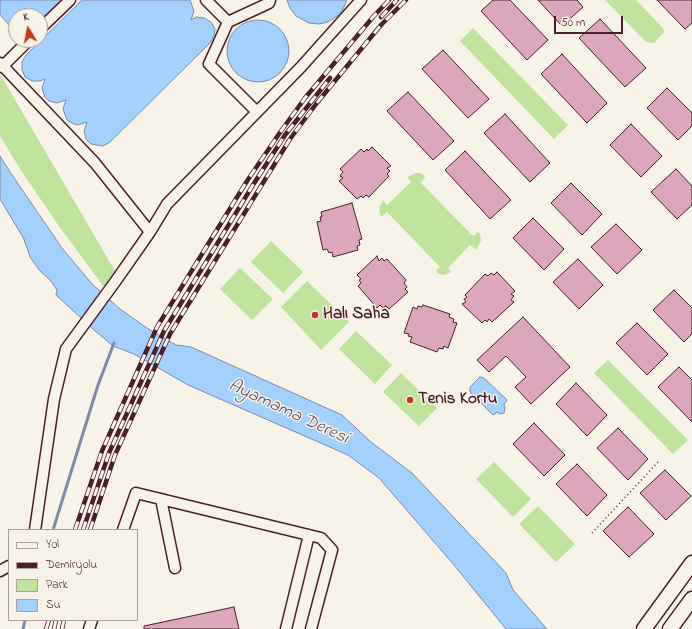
<!DOCTYPE html>
<meta charset="utf-8">
<style>
body{margin:0}
#map{position:relative;width:692px;height:629px;overflow:hidden;background:#f7f3e8;font-family:"Indie Flower",sans-serif}
canvas{display:block}
.legend{position:absolute;left:8px;top:529px;width:130px;height:92px;box-sizing:border-box;background:#f7f3e8;border:1px solid #b29e9c;margin:0;padding:5px 7px;list-style:none;font-size:12px;color:#4a1f2b}
.legend li{display:flex;align-items:center;gap:8px;height:20px}
.legend b{width:20px;border:1px solid #b29e9c}
.north{position:absolute;left:8px;top:8px;width:40px;height:40px;box-sizing:border-box;background:#f7f3e8;border:1px solid #b29e9c;border-radius:50%;rotate:350deg;font-size:11px;font-weight:700;line-height:16px;text-align:center;color:#4a1f2b}
.north::after{content:'';display:block;margin:auto;width:14px;height:18px;background:#c8321e;clip-path:polygon(50% 0,100% 100%,50% 72%,0 100%)}
.scale{position:absolute;left:554px;top:16px;width:69px;height:18px;box-sizing:border-box;border:2px solid #4a1f2b;border-top:0;padding-left:5px;font-size:12px;line-height:14px;white-space:nowrap;color:#4a1f2b;-webkit-text-stroke:3px #f7f3e8;paint-order:stroke}
</style>
<div id="map">
<canvas width="692" height="629"></canvas>
<ul class="legend">
<li><b style="height:5px;background:#f7f3e8"></b>Yol</li>
<li><b style="height:5px;background:#4a1f2b"></b>Demiryolu</li>
<li><b style="height:11px;background:#bfe29c"></b>Park</li>
<li><b style="height:11px;background:#a4d0fe"></b>Su</li>
</ul>
<div class="north">K</div>
<div class="scale">50 m</div>
</div>
<script>
const ctx = document.querySelector('canvas').getContext('2d');
ctx.lineJoin = 'round';
function paint(path, color) {
  ctx.fillStyle = color;
  ctx.fill(path, 'evenodd');
}
function toPath(rows) {
  const path = new Path2D();
  for (const r of rows) {
    if (r.length === 3) {
      path.moveTo(r[0] + r[2], r[1]);
      path.arc(r[0], r[1], r[2], 0, 2 * Math.PI);
      continue;
    }
    path.moveTo(r[0], r[1]);
    for (let i = 2; i < r.length; i += 2) path.lineTo(r[i], r[i + 1]);
  }
  return path;
}
function strokePath(path, color, width, dash) {
  ctx.strokeStyle = color;
  ctx.lineWidth = width;
  ctx.lineCap = dash ? 'butt' : 'round';
  ctx.setLineDash(dash || []);
  ctx.stroke(path);
}
function drawText(font, color, halo, rows, align = 'center') {
  ctx.font = font + ' "Indie Flower",sans-serif';
  ctx.lineWidth = 3;
  ctx.setLineDash([]);
  ctx.textBaseline = 'middle';
  ctx.strokeStyle = halo;
  ctx.fillStyle = color;
  for (const [text, x, y, turn = 0] of rows) {
    ctx.save();
    ctx.translate(x, y);
    ctx.rotate((+turn || 0) * Math.PI / 180);
    ctx.textAlign = isNaN(turn) ? turn : align;
    if (halo) ctx.strokeText(text, 0, 0);
    ctx.fillText(text, 0, 0);
    ctx.restore();
  }
}
paint(toPath([
 [605,0,636,0,663,28,664,32,654,43,646,42],
 [473,28,568,125,554,139,460,41],
 [0,74,115,271,104,287,61,229,20,169,0,136],
 [416,173,421,173,425,177,421,183,473,236,478,232,480,234,481,241,476,250,470,245,448,268,451,272,444,275,439,274,436,271,440,267,387,212,381,217,379,211,380,206,383,200,387,205,411,182,407,177],
 [271,241,303,272,283,293,251,262],
 [240,268,273,299,252,320,220,289],
 [307,281,349,322,321,350,281,307],
 [356,331,392,365,375,384,339,349],
 [608,360,688,440,673,454,594,373],
 [401,373,437,408,419,426,383,392],
 [494,462,531,499,513,517,476,479],
 [538,506,575,544,556,562,519,524]
]), '#bfe29c');
const water = toPath([
 [0,0,63,0,40,24,40,16,16,16,16,32,0,15,0,0],
 [82,0,190,0,194,11,191,20,196,17,204,18,211,22,215,29,214,36,210,43,110,142,103,146,91,144,86,139,84,131,87,122,78,125,74,124,67,120,63,109,66,100,57,103,49,101,46,98,44,95,42,88,45,79,40,81,32,81,25,77,22,70,22,62,26,55,82,0],
 [287,0,347,0,343,9,337,16,328,22,319,24,309,23,296,16,290,8,287,0],
 [258,51,31],
 [0,156,12,175,62,248,92,284,120,309,147,328,176,345,191,347,342,415,371,442,412,473,506,573,513,590,547,629,506,629,454,565,379,478,348,455,188,385,134,354,113,346,93,329,56,295,57,290,50,280,40,271,30,257,24,239,0,199,0,156],
 [480,377,484,378,506,399,507,401,504,404,505,408,504,413,500,414,497,412,495,414,493,415,470,392,470,387,480,377]
]);
paint(water, '#a4d0fe');
strokePath(water, '#8089aa', 1);
strokePath(toPath([
 [53,530,98,385,114,343],
 [23,629,25,620]
]), '#8089aa', 3);
const building = toPath([
 [493,0,510,0,548,40,527,60,481,11,493,0],
 [538,0,577,0,583,7,562,26,538,0],
 [657,0,692,0,692,23,685,29,657,0],
 [600,19,646,68,625,87,579,38,600,19],
 [443,50,489,99,468,118,422,69,443,50],
 [562,54,607,103,587,123,541,74,562,54],
 [667,88,692,113,692,126,678,140,647,108,667,88],
 [408,92,454,141,433,160,387,111,408,92],
 [505,114,550,163,530,182,484,133,505,114],
 [631,124,662,156,641,177,610,145,631,124],
 [372,147,391,166,387,168,390,171,387,174,389,176,369,197,366,195,363,198,361,196,357,199,339,181,343,178,340,176,343,172,340,169,361,149,364,152,367,149,368,151,372,147],
 [465,151,511,200,490,219,445,170,465,151],
 [676,169,692,186,692,205,677,219,651,192,676,169],
 [571,183,602,214,582,235,551,203,571,183],
 [352,203,362,239,359,240,360,245,357,246,358,250,333,257,332,252,329,253,327,249,323,250,317,222,321,221,320,217,322,217,321,212,352,203],
 [533,218,564,249,544,270,513,238,533,218],
 [616,224,642,250,617,274,591,247,616,224],
 [377,256,379,261,382,258,384,261,387,259,406,280,404,283,407,287,405,289,408,292,389,309,386,306,383,308,380,305,377,308,358,286,361,283,359,280,361,279,357,275,377,256],
 [578,259,603,285,579,309,553,282,578,259],
 [497,272,515,291,511,294,514,296,511,300,514,302,492,322,489,319,487,322,485,320,482,323,462,304,466,302,464,299,467,297,465,295,485,274,488,276,491,273,494,275,497,272],
 [674,290,692,308,692,334,684,342,653,310,674,290],
 [423,305,450,314,449,317,454,319,453,322,457,323,448,348,444,346,443,349,439,348,437,352,410,342,412,337,408,336,409,334,404,333,413,307,417,309,418,306,422,307,423,305],
 [523,317,570,367,531,404,515,387,526,377,506,356,489,372,477,360,523,317],
 [637,323,668,354,647,375,616,343,637,323],
 [679,367,692,380,692,422,658,387,679,367],
 [576,383,607,415,587,436,556,404,576,383],
 [534,423,565,455,544,476,513,444,534,423],
 [618,428,648,459,628,480,597,448,618,428],
 [577,464,607,495,587,516,556,484,577,464],
 [665,470,691,496,666,520,640,493,665,470],
 [628,507,654,534,629,557,603,531,628,507],
 [234,607,239,629,144,629,144,626,234,607]
]);
paint(building, '#dca6bd');
strokePath(building, '#4a1f2b', 1);
const minor = toPath([
 [206,0,228,22,269,3,270,0],
 [228,22,209,64,257,112],
 [40,29,70,0],
 [0,63,95,163,150,232],
 [2,67,29,40],
 [161,499,175,568],
 [35,530,54,399,66,349,115,282,150,232,167,204,301,67,361,0],
 [123,530,136,493,321,538,332,550,311,629],
 [0,571,9,566],
 [89,629,92,620],
 [286,629,309,535]
]);
const highway = toPath([
 [644,629,692,563],
 [670,629,692,599]
]);
strokePath(minor, '#4a1f2b', 13);
strokePath(highway, '#4a1f2b', 17);
strokePath(toPath([
 [592,533,659,461]
]), '#4a1f2b', 1.5, [1, 3]);
strokePath(minor, '#f7f3e8', 10);
strokePath(highway, '#f7f3e8', 14);
const rail = toPath([
 [381,17,397,0],
 [75,530,102,451,157,327,247,181,281,131,305,98,373,17,389,0],
 [83,530,109,453,164,331,253,185,285,135,330,78],
 [90,530,115,455,170,334,290,139,316,104,348,65,381,25,406,0],
 [46,629,49,620],
 [54,629,56,620],
 [62,629,64,620]
]);
strokePath(rail, '#4a1f2b', 4.5);
strokePath(rail, '#f7f3e8', 3, [9]);
for (const [x, y, r, color] of [
 [315,315,4,"#c8321e"],
 [410,400,4,"#c8321e"]
]) {
  const dot = new Path2D();
  dot.arc(x, y, r, 0, 2 * Math.PI);
  ctx.fillStyle = color;
  ctx.fill(dot);
  strokePath(dot, '#f7f3e8', 1.5);
}
drawText('bold 17px', '#4a1f2b', '#f7f3e8', [
 ["Halı Saha",323,315],
 ["Tenis Kortu",418,400]
], 'left');
drawText('italic 18px', '#604b60', '#f7f3e8', [
 ["Ayamama Deresi",288,413,25]
]);
</script>
